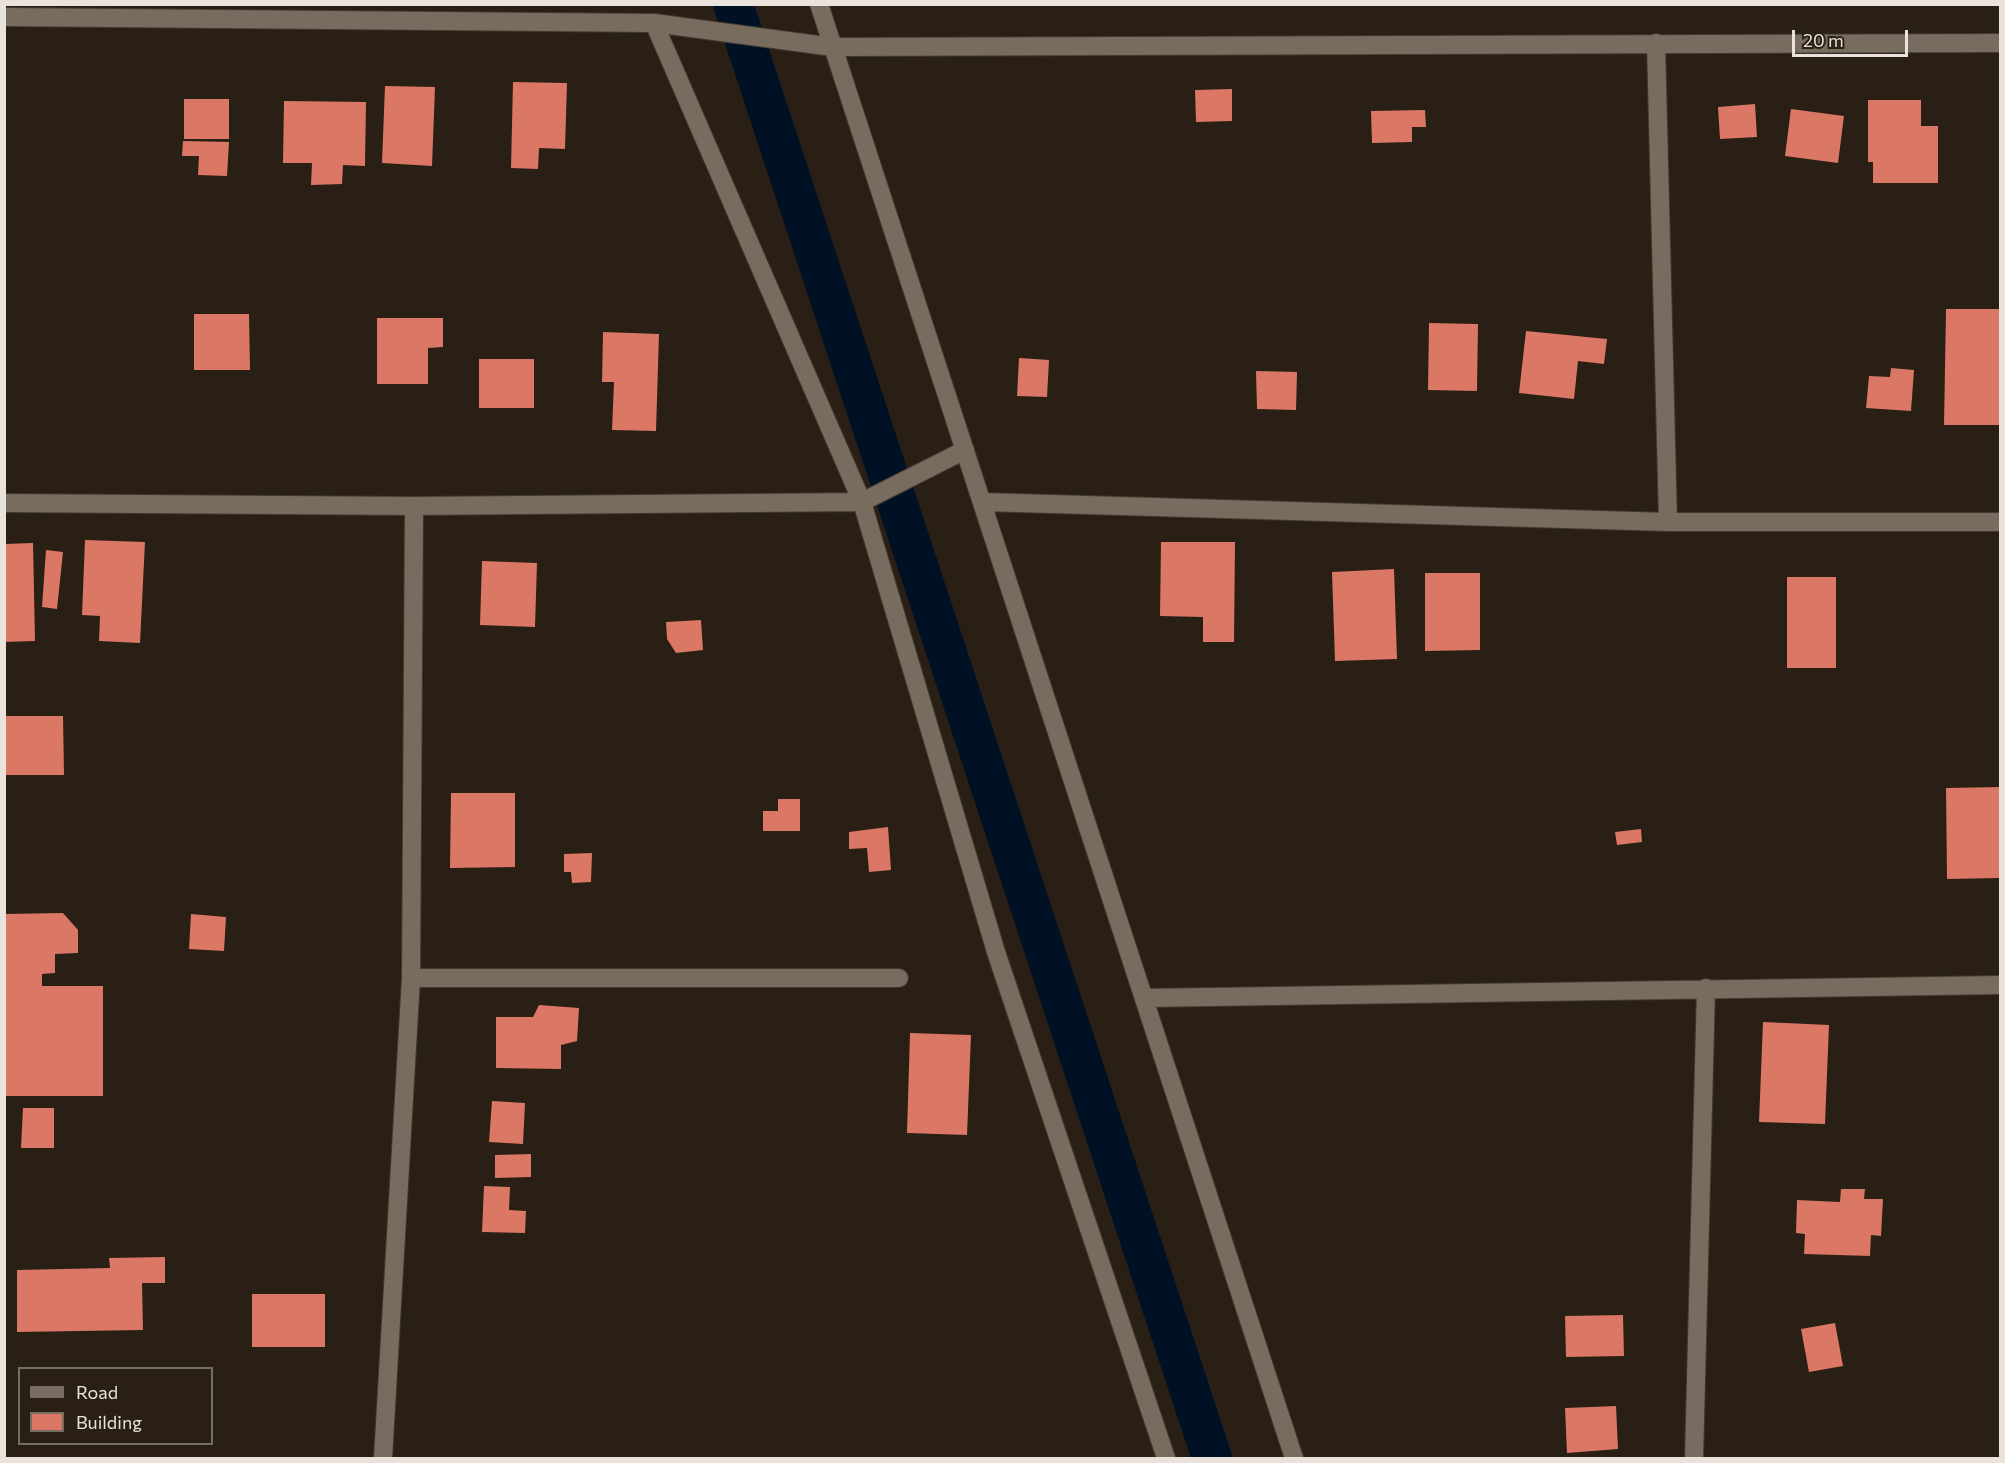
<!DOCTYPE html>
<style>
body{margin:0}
#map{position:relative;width:2005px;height:1463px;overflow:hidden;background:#291f14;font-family:Commissioner,sans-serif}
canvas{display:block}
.frame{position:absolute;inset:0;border:6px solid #eae3db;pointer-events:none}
.legend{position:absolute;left:18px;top:1367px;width:195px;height:78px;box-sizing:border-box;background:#291f14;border:2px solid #766d64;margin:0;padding:8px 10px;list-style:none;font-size:18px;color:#eae3db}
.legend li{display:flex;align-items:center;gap:12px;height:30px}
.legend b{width:30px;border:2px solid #766d64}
.scale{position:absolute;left:1792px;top:30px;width:116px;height:27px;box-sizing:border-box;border:3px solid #eae3db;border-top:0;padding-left:8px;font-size:18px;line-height:21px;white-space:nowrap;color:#eae3db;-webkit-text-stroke:4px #291f14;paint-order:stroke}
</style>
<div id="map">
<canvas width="2005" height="1463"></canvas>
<div class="frame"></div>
<ul class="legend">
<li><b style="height:8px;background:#786c5f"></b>Road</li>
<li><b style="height:16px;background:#db7765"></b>Building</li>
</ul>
<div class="scale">20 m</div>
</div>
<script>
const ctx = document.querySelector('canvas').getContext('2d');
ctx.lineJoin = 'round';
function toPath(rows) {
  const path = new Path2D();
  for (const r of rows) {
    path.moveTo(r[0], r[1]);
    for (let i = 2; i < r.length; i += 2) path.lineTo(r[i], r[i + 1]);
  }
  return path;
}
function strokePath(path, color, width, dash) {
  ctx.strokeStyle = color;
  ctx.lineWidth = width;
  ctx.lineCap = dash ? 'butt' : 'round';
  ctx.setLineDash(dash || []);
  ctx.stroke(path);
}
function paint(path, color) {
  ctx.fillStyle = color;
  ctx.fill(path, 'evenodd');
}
strokePath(toPath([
 [733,4,1212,1458]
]), '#001025', 40);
paint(toPath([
 [513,82,567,83,565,149,539,148,538,169,511,168],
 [385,86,435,87,432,166,382,163],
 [1232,89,1232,121,1196,122,1195,90],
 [184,99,229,99,229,139,184,139],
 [1868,100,1921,100,1921,126,1938,126,1938,183,1873,183,1873,162,1868,162],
 [284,101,366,102,365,166,343,165,342,184,311,185,312,163,283,163],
 [1755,104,1757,137,1720,139,1718,107],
 [1791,109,1844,116,1838,163,1785,156],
 [1425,110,1426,127,1412,127,1412,142,1372,143,1371,111],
 [183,141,229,142,227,176,198,175,199,156,182,156],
 [1946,309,2000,309,2000,425,1944,425],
 [194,314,249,314,250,370,194,370],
 [377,318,443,318,443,347,428,348,428,384,377,384],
 [1429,323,1478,324,1477,391,1428,390],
 [1526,331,1607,339,1604,364,1578,361,1574,399,1519,393],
 [603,332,659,334,656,431,612,430,614,382,602,382],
 [1019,358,1049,360,1047,397,1017,396],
 [479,359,534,359,534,408,479,408],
 [1891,368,1914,370,1911,411,1866,408,1869,376,1890,377],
 [1256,371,1297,372,1296,410,1257,409],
 [85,540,145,542,140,643,99,641,100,616,82,615],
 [1161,542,1235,542,1234,642,1203,642,1203,617,1160,616],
 [33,543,35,641,4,642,4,544],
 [46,550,63,552,57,609,42,607],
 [482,561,537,563,535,627,480,625],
 [1394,569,1397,659,1335,661,1332,572],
 [1425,573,1480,573,1480,650,1425,651],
 [1787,577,1836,577,1836,668,1787,668],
 [701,620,703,650,676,653,667,639,666,622],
 [4,716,63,716,64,775,4,775],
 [2000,787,2000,878,1947,879,1946,788],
 [451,793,515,793,515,867,450,868],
 [778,799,800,799,800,831,763,831,763,811,778,811],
 [888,827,891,870,869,872,867,848,849,849,849,832],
 [1641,829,1642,842,1617,845,1615,832],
 [592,853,591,882,572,883,571,872,564,872,564,854],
 [63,913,78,930,78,953,55,954,55,973,42,974,42,986,103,986,103,1096,4,1096,4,914],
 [191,914,226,917,224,951,189,949],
 [539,1005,579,1008,577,1041,561,1045,561,1069,496,1068,496,1017,533,1017],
 [1763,1022,1829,1025,1825,1124,1759,1122],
 [910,1033,971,1035,967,1135,907,1133],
 [492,1101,525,1103,523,1144,489,1142],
 [23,1108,54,1108,54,1148,21,1148],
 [531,1154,531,1177,495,1178,495,1155],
 [484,1186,510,1187,509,1210,526,1211,525,1233,482,1232],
 [1841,1189,1865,1189,1864,1199,1883,1199,1881,1236,1871,1235,1870,1256,1804,1254,1805,1234,1796,1233,1797,1200,1840,1202],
 [165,1257,165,1283,142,1283,143,1330,17,1332,17,1270,110,1268,109,1258],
 [252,1294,325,1294,325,1347,252,1347],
 [1623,1315,1624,1356,1566,1357,1565,1316],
 [1835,1323,1843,1366,1809,1372,1801,1329],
 [1616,1406,1618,1449,1567,1453,1565,1408]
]), '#db7765');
const minor = toPath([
 [819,4,1294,1458],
 [4,17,654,23,833,47,2000,43],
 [654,23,862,502,996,952,1166,1458],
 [1656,43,1668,522],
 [983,502,1668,522,2000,522],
 [4,503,414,506,862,502,965,450],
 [411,978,899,978],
 [1144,998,2000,985],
 [383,1458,411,978,414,506],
 [1694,1458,1706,988]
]);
strokePath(minor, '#423932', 20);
strokePath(minor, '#786c5f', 18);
</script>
